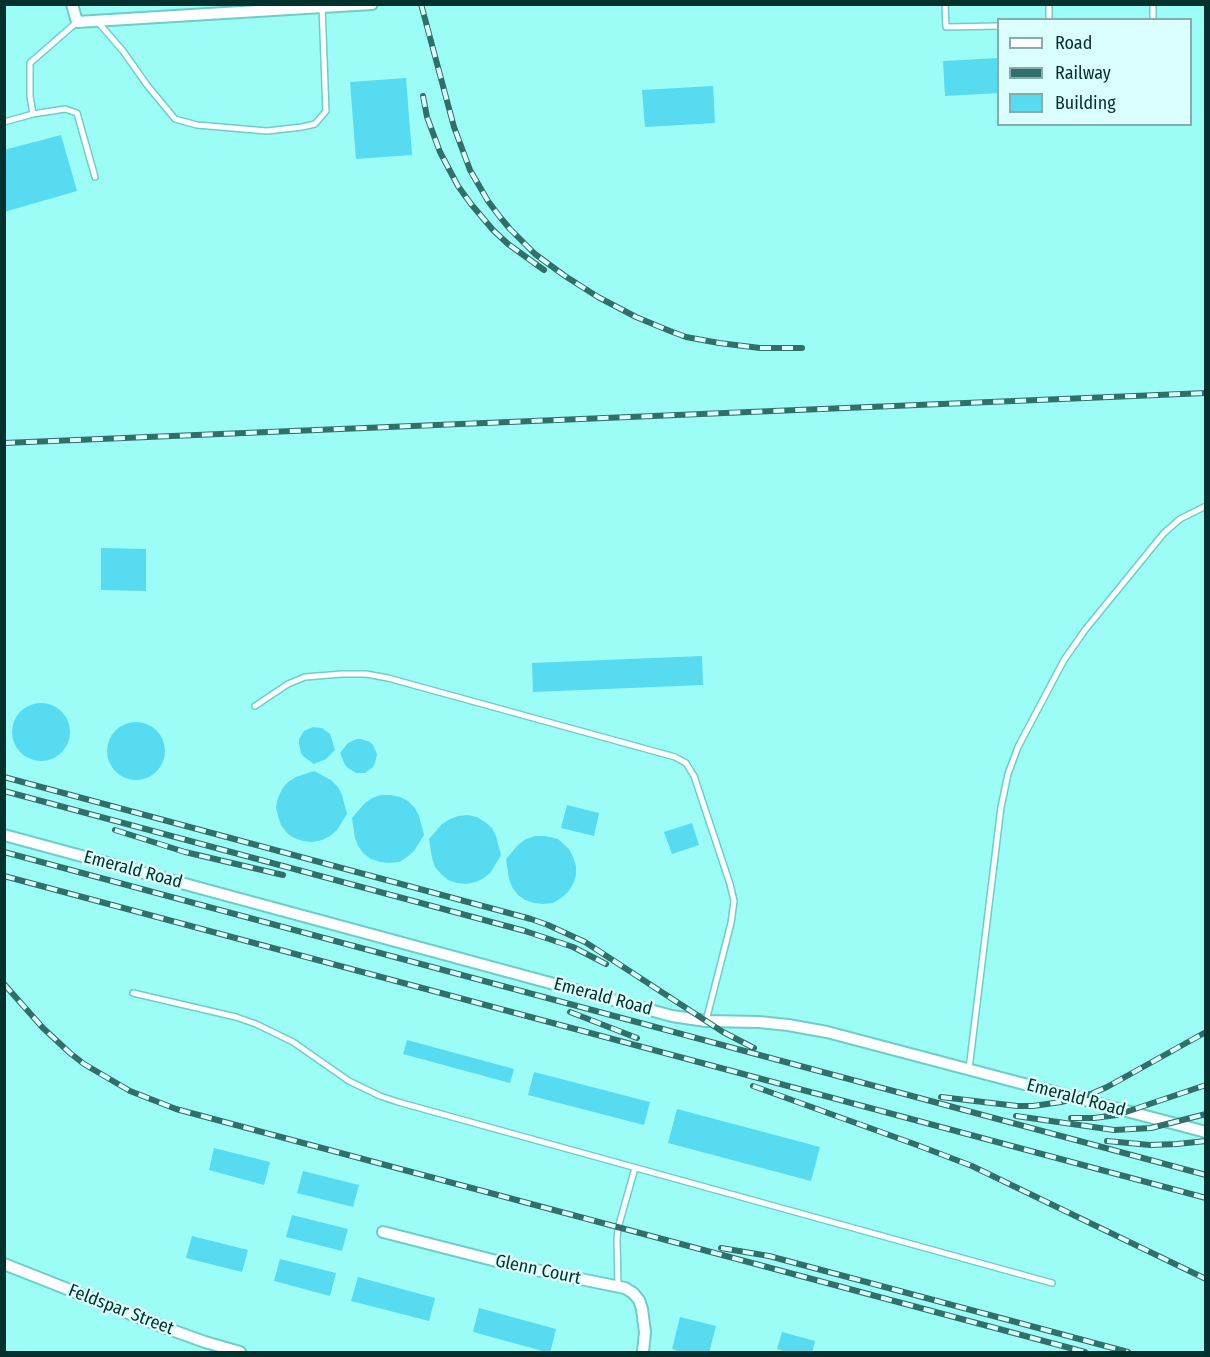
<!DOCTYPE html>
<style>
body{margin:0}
#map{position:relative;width:1210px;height:1357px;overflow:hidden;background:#9cfdf6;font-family:"Fira Sans Condensed",sans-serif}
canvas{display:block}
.frame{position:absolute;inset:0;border:6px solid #03312e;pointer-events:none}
.legend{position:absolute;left:997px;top:18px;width:195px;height:108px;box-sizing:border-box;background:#dbfffc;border:2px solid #85adaa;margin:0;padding:8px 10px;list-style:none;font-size:18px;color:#03312e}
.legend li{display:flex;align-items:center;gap:12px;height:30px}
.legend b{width:30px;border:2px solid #85adaa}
</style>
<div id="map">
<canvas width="1210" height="1357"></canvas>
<div class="frame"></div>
<ul class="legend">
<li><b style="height:8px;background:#fff"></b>Road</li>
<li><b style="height:8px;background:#316f6a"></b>Railway</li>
<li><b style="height:16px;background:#56dbf0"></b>Building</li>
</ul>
</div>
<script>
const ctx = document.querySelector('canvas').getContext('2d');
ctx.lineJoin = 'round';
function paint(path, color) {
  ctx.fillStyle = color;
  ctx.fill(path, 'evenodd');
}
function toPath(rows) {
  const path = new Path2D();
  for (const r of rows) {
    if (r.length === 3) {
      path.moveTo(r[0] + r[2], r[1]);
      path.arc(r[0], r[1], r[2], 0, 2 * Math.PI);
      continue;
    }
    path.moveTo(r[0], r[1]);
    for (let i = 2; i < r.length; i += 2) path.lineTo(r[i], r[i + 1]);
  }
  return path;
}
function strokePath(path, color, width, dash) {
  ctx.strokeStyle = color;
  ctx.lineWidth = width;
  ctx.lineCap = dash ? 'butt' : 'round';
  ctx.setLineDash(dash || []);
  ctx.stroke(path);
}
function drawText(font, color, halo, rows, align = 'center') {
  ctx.font = font + ' "Fira Sans Condensed",sans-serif';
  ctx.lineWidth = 5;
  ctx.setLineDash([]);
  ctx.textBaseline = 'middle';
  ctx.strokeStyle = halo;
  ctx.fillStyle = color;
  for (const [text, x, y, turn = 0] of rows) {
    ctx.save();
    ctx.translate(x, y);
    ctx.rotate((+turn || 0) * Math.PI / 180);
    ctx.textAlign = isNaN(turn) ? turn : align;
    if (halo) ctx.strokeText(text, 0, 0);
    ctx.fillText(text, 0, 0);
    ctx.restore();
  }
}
paint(toPath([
 [999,58,999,93,945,96,943,61],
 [406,78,412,155,356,159,350,82],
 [713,86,715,123,645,127,642,90],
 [61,135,77,191,4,212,4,150],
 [101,548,146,549,146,591,101,590],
 [702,656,703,685,533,692,532,663],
 [41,732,29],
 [136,751,29],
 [313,727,322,728,330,734,335,750,326,759,314,764,304,757,301,753,299,744,299,739,304,731],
 [357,739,361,739,370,742,373,745,377,754,375,763,373,767,365,773,356,773,348,768,345,765,340,753,348,743],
 [314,771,331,780,338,787,342,795,347,814,337,830,330,836,322,840,312,842,303,841,294,838,287,833,281,825,278,816,276,807,278,798,282,789,288,782,296,777],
 [381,795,391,795,400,797,408,801,415,808,419,816,424,835,414,851,407,857,399,862,389,863,380,862,371,859,364,854,358,846,355,838,352,818,365,803,372,798],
 [567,805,599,813,594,836,561,828],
 [468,815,477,817,485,822,492,828,496,836,501,855,491,872,484,878,476,882,466,884,457,883,448,880,441,874,435,867,432,858,429,839,442,824,450,819,458,816],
 [692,823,699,845,672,854,664,832],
 [535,836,545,836,558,839,569,849,573,857,576,866,576,875,573,884,568,892,561,898,553,903,543,904,534,903,525,900,518,895,512,887,509,879,506,859,519,844,526,839],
 [407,1040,514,1069,510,1083,403,1054],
 [534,1072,650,1102,644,1125,528,1095],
 [677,1109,820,1147,811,1181,668,1143],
 [214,1148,270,1162,264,1185,209,1170],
 [303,1171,359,1185,353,1207,297,1193],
 [292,1215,348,1229,342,1251,286,1237],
 [192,1236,248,1250,242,1272,186,1258],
 [280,1259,336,1273,330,1296,274,1281],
 [358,1277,435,1298,429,1321,351,1301],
 [479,1308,556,1329,550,1353,473,1332],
 [680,1317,716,1326,709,1353,685,1353,672,1349],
 [782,1332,815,1341,812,1353,790,1353,777,1349]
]), '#56dbf0');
const lane = toPath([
 [945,4,946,27,998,26],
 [1153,4,1153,20],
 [1049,20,1049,4],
 [97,21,123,51,147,85,175,119,197,125,267,131,302,127,315,124,326,111,322,7],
 [33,114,65,109,77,113,95,177],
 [4,122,33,114,30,96,30,63,77,22],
 [255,706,288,684,305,677,342,674,366,674,388,678,675,757,686,763,694,776,730,884,734,901,731,923,706,1021],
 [133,993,236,1017,256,1024,293,1042,349,1081,380,1096,398,1102,1052,1283],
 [969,1069,1001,807,1008,774,1018,747,1064,660,1085,630,1164,533,1180,519,1206,506],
 [618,1287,617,1240,618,1228,635,1168]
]);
const street = toPath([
 [72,4,77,22,372,4],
 [4,835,672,1016,706,1021,759,1022,788,1025,827,1032,1206,1132],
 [383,1232,516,1266,625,1288,633,1293,639,1300,642,1309,645,1332,643,1352],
 [4,1264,166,1328,205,1342,240,1352]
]);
strokePath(lane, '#6ccec7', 8);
strokePath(street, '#6ccec7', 14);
strokePath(lane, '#fff', 5);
strokePath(street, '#fff', 10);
const rail = toPath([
 [421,4,454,127,470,170,488,201,500,217,510,229,535,254,565,276,598,297,636,317,670,331,686,337,719,343,760,348,802,348],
 [423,96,427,117,440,152,458,186,471,204,493,230,508,244,544,270],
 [4,443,1206,393],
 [4,777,531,919,548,925,585,942,723,1032,754,1048],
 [4,791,525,931,573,947,606,964],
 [115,830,185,852,283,875],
 [4,852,1206,1175],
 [4,876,1206,1198],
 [4,984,43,1028,70,1053,84,1064,130,1091,176,1109,1085,1352],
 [570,1012,637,1038],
 [753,1086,917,1145,972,1166,1206,1279],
 [941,1097,1017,1106,1033,1106,1061,1102,1091,1094,1107,1087,1206,1032],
 [1016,1116,1114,1130,1151,1128,1206,1114],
 [1071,1118,1094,1118,1117,1115,1206,1085],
 [1107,1141,1150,1145,1177,1144,1206,1141],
 [721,1248,769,1256,1128,1352]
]);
strokePath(rail, '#316f6a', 6);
strokePath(rail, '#dbfffc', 4, [11]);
drawText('18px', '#03312e', '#dbfffc', [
 ["Emerald Road",133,870,15],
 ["Emerald Road",603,997,15],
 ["Emerald Road",1076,1098,15],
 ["Glenn Court",538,1270,12],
 ["Feldspar Street",121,1310,21]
]);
</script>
